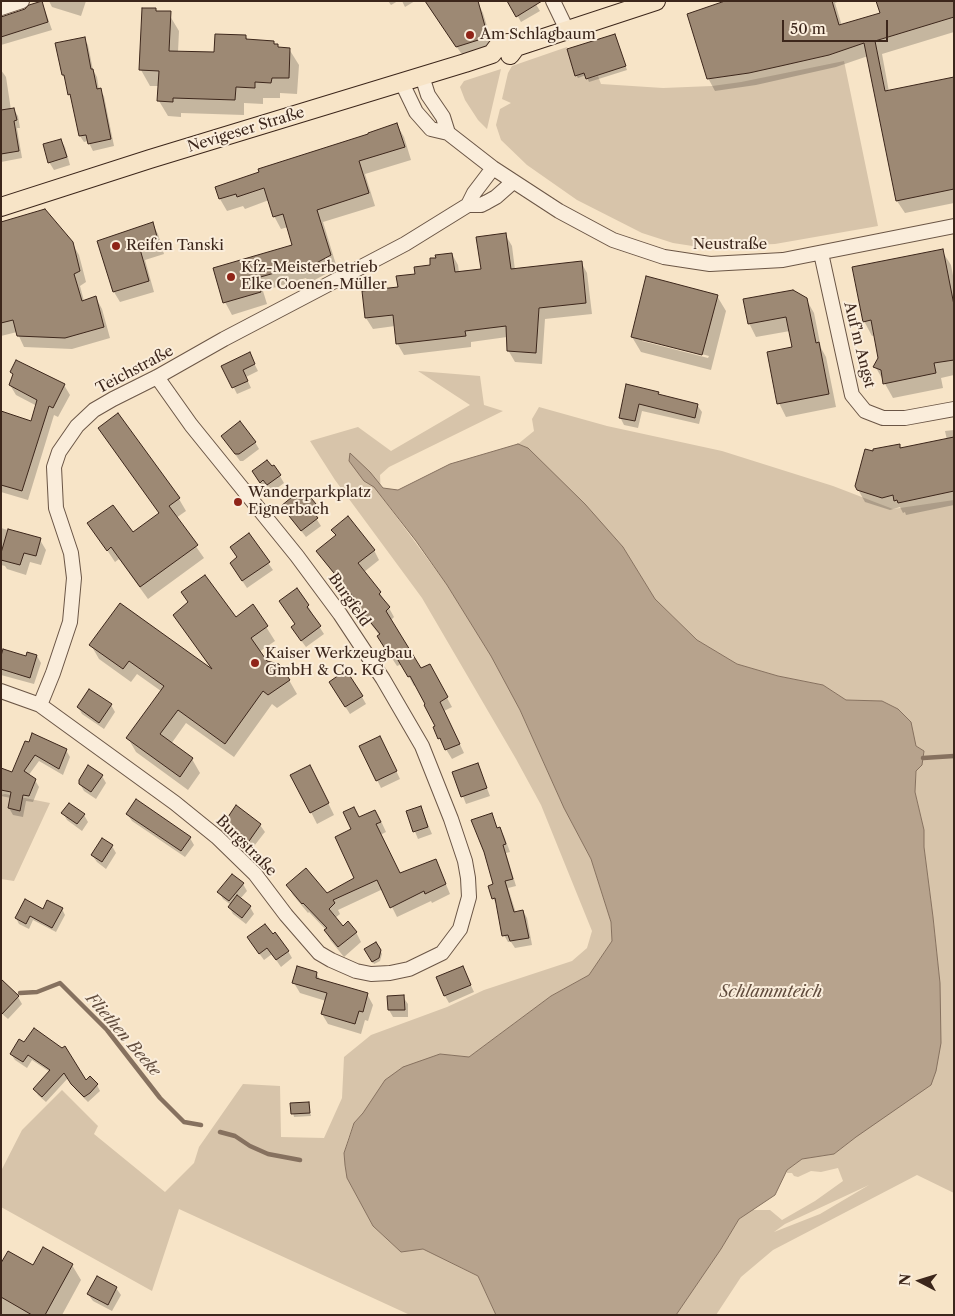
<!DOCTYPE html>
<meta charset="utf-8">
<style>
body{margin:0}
#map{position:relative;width:955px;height:1316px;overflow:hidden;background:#f7e4c7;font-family:"Libre Caslon Text",serif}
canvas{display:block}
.frame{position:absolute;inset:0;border:2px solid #3c261b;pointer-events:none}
.north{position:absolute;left:895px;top:1256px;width:50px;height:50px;-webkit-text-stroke:4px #faeddb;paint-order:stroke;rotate:275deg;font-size:14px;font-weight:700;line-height:20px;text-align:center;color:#3c261b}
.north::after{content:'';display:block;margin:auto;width:18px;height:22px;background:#3c261b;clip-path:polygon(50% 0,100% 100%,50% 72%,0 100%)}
.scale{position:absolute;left:782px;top:20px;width:106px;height:22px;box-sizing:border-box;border:2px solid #3c261b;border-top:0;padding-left:6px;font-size:15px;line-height:18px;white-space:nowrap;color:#3c261b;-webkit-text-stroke:4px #faeddb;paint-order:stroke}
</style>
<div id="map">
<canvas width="955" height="1316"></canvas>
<div class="frame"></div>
<div class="north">N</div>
<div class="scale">50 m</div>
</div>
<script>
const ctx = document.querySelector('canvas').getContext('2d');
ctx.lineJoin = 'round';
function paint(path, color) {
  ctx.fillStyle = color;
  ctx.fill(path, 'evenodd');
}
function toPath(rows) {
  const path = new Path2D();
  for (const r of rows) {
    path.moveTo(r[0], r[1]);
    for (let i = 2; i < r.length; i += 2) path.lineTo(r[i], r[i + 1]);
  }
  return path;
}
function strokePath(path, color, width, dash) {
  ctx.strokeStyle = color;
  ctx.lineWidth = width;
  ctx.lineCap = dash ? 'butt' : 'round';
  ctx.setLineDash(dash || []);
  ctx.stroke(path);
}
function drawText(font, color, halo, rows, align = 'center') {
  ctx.font = font + ' "Libre Caslon Text",serif';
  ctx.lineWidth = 4;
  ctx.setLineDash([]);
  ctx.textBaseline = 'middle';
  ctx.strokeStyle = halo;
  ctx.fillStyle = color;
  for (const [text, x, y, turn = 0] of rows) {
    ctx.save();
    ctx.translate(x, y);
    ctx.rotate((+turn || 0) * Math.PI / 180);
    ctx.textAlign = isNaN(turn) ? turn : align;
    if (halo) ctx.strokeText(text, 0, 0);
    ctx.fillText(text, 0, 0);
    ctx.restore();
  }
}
paint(toPath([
 [567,47,575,75,584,73,586,79,598,76,601,84,663,88,712,86,741,82,844,61,878,226,775,244,699,247,673,243,642,233,577,200,527,165,501,140,496,125,500,109,511,103,502,99,508,73,512,66],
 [501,69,487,129,478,120,465,100,460,87,464,81],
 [418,371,480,376,484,405,503,411,389,467,380,475,381,496,447,585,491,656,520,710,564,808,591,859,611,922,612,941,589,975,551,996,469,1057,440,1054,385,1080,363,1113,354,1123,348,1139,344,1153,345,1165,347,1178,373,1226,401,1252,423,1249,478,1276,496,1315,410,1315,179,1209,152,1291,1,1207,1,1171,22,1130,62,1090,98,1126,94,1134,165,1192,194,1163,199,1147,243,1084,280,1086,281,1137,324,1138,342,1098,344,1057,371,1035,447,1007,484,990,572,961,587,948,592,931,541,805,516,759,422,598,335,480,310,441,358,427,391,451,470,405],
 [539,407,607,426,722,451,833,486,893,509,954,500,954,1193,917,1175,773,1250,741,1277,716,1315,676,1315,721,1249,739,1219,752,1210,770,1210,782,1220,815,1201,843,1181,838,1168,821,1172,811,1171,798,1177,794,1176,792,1173,787,1173,787,1170,802,1159,834,1154,856,1137,940,983,933,917,924,847,924,830,915,792,916,771,922,765,924,751,916,746,898,709,882,701,846,700,823,685,778,676,737,664,697,640,655,599,623,547,528,448,518,444,534,431,532,419],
 [869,1185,820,1214,774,1232,785,1224],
 [5,794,50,803,14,881,1,879,1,795]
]), '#d7c4aa');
const water = toPath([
 [518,444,528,448,585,504,623,547,655,599,697,640,737,664,778,676,823,685,846,700,882,701,898,709,911,722,916,746,924,751,922,765,916,771,915,792,924,830,924,847,933,917,940,983,941,1043,936,1071,931,1085,856,1137,834,1154,802,1159,787,1170,775,1195,739,1219,721,1249,676,1315,496,1315,478,1276,423,1249,401,1252,373,1226,347,1178,345,1165,344,1153,354,1123,363,1113,385,1080,403,1067,440,1054,469,1057,551,996,589,975,612,941,611,922,591,859,564,808,520,710,491,656,447,585,416,541,374,487,364,481,349,461,350,453,370,472,383,488,398,490,450,464,518,444]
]);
paint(water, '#b7a38d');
strokePath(water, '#86715f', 1);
paint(toPath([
 [49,1,86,1,81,16,52,7],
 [388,1,398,1,391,5],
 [402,1,415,1,405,7],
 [425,1,478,3,483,13,493,46,463,56],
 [509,1,534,1,540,11,521,22],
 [731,1,840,1,835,3,842,26,881,14,954,1,954,32,882,54,889,92,954,79,954,203,905,213,897,201,868,56,836,67,756,85,715,91,708,78],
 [41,3,45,10,52,30,1,45,1,17],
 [155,9,157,12,170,16,179,31,178,52,216,54,246,37,248,40,273,42,279,49,289,49,299,65,297,94,280,93,280,98,263,98,263,104,244,103,244,115,181,113,181,117,168,116,159,101,159,86,150,86,141,70],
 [615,35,627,70,589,82,586,75,578,78,576,75],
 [84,39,88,45,93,70,97,77,99,90,104,96,114,146,93,151,88,141,84,142,80,136,73,100,63,75],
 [1,70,6,77,11,110,13,109,18,116,20,128,17,128,22,158,1,162],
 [397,125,404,137,411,160,365,174,375,206,323,222,337,268,309,283,306,278,263,291,267,304,232,315,225,302,294,246,288,227,281,229,274,216,269,200,245,209,243,206,227,211,220,199,217,188],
 [61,140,65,147,70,165,54,170,49,162],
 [152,223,158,234,164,254,145,260,154,292,120,302,114,292,135,228],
 [1,224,72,243,79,255,86,282,80,286,84,301,96,298,102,309,110,338,72,349,24,347,17,332,1,336],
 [505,234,512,246,515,270,581,262,587,273,592,314,545,319,542,364,515,362,508,350,507,337,471,342,471,347,404,355,397,343,395,326,373,329,366,318,399,288,417,275,452,254,458,265,459,273,482,270],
 [942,251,951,265,954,281,954,375,941,378,943,388,893,398,875,366,879,358,875,335,872,336,864,321],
 [717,296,726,311,711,370,641,352,632,337],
 [642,338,709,356,708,358,642,341],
 [806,299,814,313,821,348,826,357,836,407,786,417,779,403,793,348,790,331,756,337,749,323],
 [253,361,258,371,246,377,251,388,237,394,223,366],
 [10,385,64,385,70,395,58,417,54,415,28,500,1,492,1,413,32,422,37,406,16,395],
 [627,386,697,405,702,412,699,424,642,411,638,428,624,425,620,417],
 [99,428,179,499,186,511,176,518,204,558,148,599,119,559,115,562,89,523,132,534,160,514],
 [954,430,954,505,906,515,905,512,903,513,900,507,890,510,865,502,856,486,874,452,899,445,901,449,947,440,945,431],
 [222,436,255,442,259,449,243,461,240,461],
 [274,466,284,483,272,492,268,486,265,489,257,479],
 [315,504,319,512,314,515,321,526,306,537,287,513],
 [1,528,40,540,46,550,41,565,30,562,26,575,7,569,5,566,1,565],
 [333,530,374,550,379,560,364,572,380,593,389,608,394,617,391,620,421,670,429,665,452,707,444,711,464,753,452,759,439,738,437,726,416,685,414,686,402,664,397,666,384,646,380,636,365,616,360,606,323,560,318,551,336,536],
 [268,563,273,570,247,588,235,570],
 [297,590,308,606,312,613,311,614,324,634,306,647,297,635],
 [253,606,275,641,259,652,266,662,289,680,297,694,277,708,272,704,234,757,186,723,171,744,192,759,200,773,188,790,136,752,128,738,161,691,137,674,131,682,99,659,91,645,212,670,175,615,235,619],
 [1,651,27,657,37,656,41,663,34,684,1,675],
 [334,689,362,697,366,704,350,714],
 [111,705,115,712,104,729,82,714,78,707],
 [26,742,66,750,70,757,63,775,39,761,28,776,35,780,39,787,33,802,26,801,23,817,13,815,9,808,11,798,1,796,1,776,13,774],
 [384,745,400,779,381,788,361,747],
 [478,765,490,796,466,804,454,773],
 [102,776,106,783,96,799,84,791,80,784],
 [316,778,334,815,317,824,311,812],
 [421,808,432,834,418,839,407,812],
 [63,813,84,815,88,822,82,831,67,820],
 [127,814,190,838,194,845,185,857,132,821],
 [491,815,498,829,500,829,504,836,510,852,506,853,516,886,508,888,516,913,523,911,527,918,532,945,515,948,511,942,508,942,504,935,497,905,493,898,495,885],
 [359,819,381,821,386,832,380,835,400,874,436,860,450,894,432,903,431,901,397,917,383,889,338,910,340,914,335,918,343,928,356,932,361,942,344,957,331,941,325,931,326,930,309,912,308,913,293,895,288,885,326,895,356,879,352,830],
 [228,820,260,825,265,832,251,850,231,835,227,828,230,824],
 [112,846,116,853,106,869,97,862,92,855],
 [243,884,247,891,240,899,250,907,254,914,246,924,233,914,229,907,231,905,223,899,219,892],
 [62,909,65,915,56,932,33,920,29,929,19,924,16,918,43,910],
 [272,935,288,951,292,958,281,967,272,954,264,960,253,945],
 [376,943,382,954,380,961,374,964,366,949],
 [316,973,321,981,367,994,373,1005,368,1021,365,1020,361,1034,328,1024,322,1014,326,1001,300,993,294,983],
 [466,975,474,992,449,1003,445,996],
 [18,997,22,1004,8,1019,1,1013],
 [403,997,408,1004,408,1017,393,1017,389,1010],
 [20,1040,86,1082,97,1085,100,1091,88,1102,76,1090,68,1078,46,1102,38,1095,35,1089,50,1072,32,1060,27,1068,15,1060,11,1054],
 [308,1103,311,1116,294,1117,291,1104],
 [72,1265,81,1280,62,1315,1,1315,1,1266,34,1267],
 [116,1288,121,1295,112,1311,93,1301,88,1294]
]), '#0003');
strokePath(toPath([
 [923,758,954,756],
 [20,993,37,992,60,983,107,1030,160,1098,184,1122,201,1125],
 [220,1132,235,1136,250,1146,268,1154,300,1160]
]), '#86715f', 4.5);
const building = toPath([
 [42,1,48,22,1,37,1,17,25,9,29,5,42,1],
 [425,1,478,1,488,37,456,47,425,1],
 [507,1,542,1,516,17,507,1],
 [725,1,832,1,839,25,880,13,876,1,954,1,954,17,875,41,885,91,954,77,954,189,896,201,864,43,829,55,785,65,749,73,707,79,687,14,725,1],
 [142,8,156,8,156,11,171,11,169,51,214,52,215,34,246,35,246,39,274,41,274,44,278,44,278,47,290,48,289,78,272,78,271,83,255,82,255,88,236,87,235,100,173,98,173,102,157,101,159,71,139,70,142,8],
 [615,34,626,66,586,79,584,73,575,76,567,49,615,34],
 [85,37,91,69,93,69,97,89,101,88,111,139,88,144,86,135,79,136,70,94,68,95,64,75,62,75,55,43,85,37],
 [14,108,17,120,14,121,19,151,1,154,1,110,14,108],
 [397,123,405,147,359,161,369,193,317,210,331,255,300,272,299,266,257,278,261,292,223,303,213,268,292,245,283,214,273,217,264,188,237,197,236,194,219,199,215,187,259,172,258,169,368,134,368,133,397,123],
 [61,139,67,157,48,163,43,144,61,139],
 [45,209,73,242,80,271,74,274,82,301,96,296,104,327,65,338,17,336,13,320,1,323,1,222,45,209],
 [153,222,159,244,140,249,149,281,113,292,97,241,153,222],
 [506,233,511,269,582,261,586,303,539,308,536,353,507,351,506,326,465,331,466,336,396,344,393,315,365,318,362,291,398,287,396,276,415,274,414,267,430,265,430,258,436,258,435,255,452,253,455,272,481,269,476,237,506,233],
 [943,249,954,305,954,360,934,363,936,373,883,384,881,370,873,367,878,358,871,320,863,322,852,267,943,249],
 [646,276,718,295,702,355,631,337,646,276],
 [793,290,807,298,816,343,819,342,829,394,777,404,767,352,792,347,786,317,748,324,743,299,793,290],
 [250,352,255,364,243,370,248,381,232,388,221,366,250,352],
 [16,360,65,384,53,408,49,406,22,491,1,485,1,411,31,421,37,400,9,385,13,374,10,372,16,360],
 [626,384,659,392,658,394,698,404,695,418,639,404,635,421,619,418,626,384],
 [118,413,180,498,169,506,198,545,140,587,111,547,107,551,87,523,113,505,133,532,159,513,98,428,118,413],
 [240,421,256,442,239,454,235,454,221,436,240,421],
 [954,437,954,491,898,503,897,500,894,501,893,495,882,498,857,490,855,486,865,449,873,451,873,449,900,444,900,448,954,437],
 [267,460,272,466,274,465,281,475,267,485,263,480,260,483,252,471,267,460],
 [303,488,316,504,310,508,318,518,301,531,281,506,303,488],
 [348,516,375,550,358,563,381,592,379,594,390,607,386,611,421,668,430,664,448,697,440,702,460,744,445,750,440,738,438,739,433,727,435,726,424,705,425,704,410,676,408,677,395,655,391,658,377,636,380,634,358,607,360,605,316,551,336,535,331,530,348,516],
 [8,529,41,538,36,556,24,553,20,565,1,560,1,553,8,529],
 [249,533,270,562,242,581,230,563,237,557,230,547,249,533],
 [205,575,236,617,253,604,268,626,251,638,267,661,279,664,290,680,268,695,263,691,225,744,178,710,160,734,193,758,180,777,126,738,164,686,129,661,123,669,89,645,120,603,212,669,173,615,188,602,181,592,205,575],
 [297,588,309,605,307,607,321,626,301,641,291,627,295,624,279,601,297,588],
 [3,649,26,656,27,652,37,655,30,678,1,669,1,656,3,649],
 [346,670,363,696,345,707,329,682,346,670],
 [89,689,112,704,99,723,77,707,89,689],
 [32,733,67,749,59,769,35,755,24,771,36,779,29,796,23,795,20,811,8,808,11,792,1,790,1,768,12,772,25,741,29,742,32,733],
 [380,736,397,771,376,781,359,746,380,736],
 [478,763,487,788,461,797,452,772,478,763],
 [88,765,103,775,91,792,79,784,79,780,88,765],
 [310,765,329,803,310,813,290,775,310,765],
 [136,799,191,837,181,851,126,814,136,799],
 [69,803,85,814,77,824,61,813,69,803],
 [236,805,261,824,247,844,225,828,229,822,226,820,236,805],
 [421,806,428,827,413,832,406,811,421,806],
 [354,807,359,817,375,810,381,822,376,824,400,873,436,859,446,884,425,894,424,891,390,908,377,880,333,900,335,903,329,909,343,926,348,921,357,932,338,947,324,930,327,928,303,903,302,904,286,885,306,868,327,893,354,878,335,837,351,829,343,812,354,807],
 [492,813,497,828,500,827,506,844,503,845,513,879,505,881,514,912,523,910,529,938,510,941,508,935,502,936,495,898,492,899,488,886,493,884,484,852,471,820,492,813],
 [102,838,113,845,102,862,91,855,102,838],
 [232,874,244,883,229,901,217,892,232,874],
 [237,895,251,906,242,918,228,907,237,895],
 [25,899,43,909,47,900,63,908,52,928,30,916,26,924,15,918,25,899],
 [265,924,273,934,275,932,289,951,276,960,267,948,259,954,247,937,265,924],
 [376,942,381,950,379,958,372,962,364,949,376,942],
 [297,966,317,972,316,978,368,993,363,1012,359,1011,355,1024,321,1014,327,993,292,983,297,966],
 [463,966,471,985,444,996,436,977,463,966],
 [1,979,19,996,1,1015,1,979],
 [404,995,405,1010,388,1010,387,996,404,995],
 [34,1028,62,1048,65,1046,86,1080,90,1076,98,1084,90,1093,84,1097,71,1084,64,1073,42,1097,33,1089,50,1070,28,1055,23,1062,10,1054,19,1039,24,1042,34,1028],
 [309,1102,310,1113,291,1114,290,1103,309,1102],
 [43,1247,73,1264,45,1315,32,1315,1,1297,1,1263,8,1251,33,1265,43,1247],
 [97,1276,117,1287,108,1305,87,1294,97,1276]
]);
paint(building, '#9d8974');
strokePath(building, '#3c261b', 1);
const minor = toPath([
 [553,1,567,30],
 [1,8,22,1],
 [422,76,428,95,443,117,448,133],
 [402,83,416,112,431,129,448,133,493,168,559,211,613,240,664,257,710,264,783,260,954,226],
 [468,205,474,193,493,168],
 [821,253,852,395,865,411,883,418,905,418,954,409],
 [1,691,40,705,175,803,217,837,255,874,286,915,319,953,331,960,356,971,371,974,390,973,409,969,442,953,460,929,469,897,468,878,465,861,451,819,422,746,383,679,340,614,297,556,191,425,157,377],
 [40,705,53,673,70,622,74,578,71,553,56,508,54,467,59,452,77,426,94,410,113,399,157,377,224,339,405,244,468,205,481,205,487,202,496,197,513,182]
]);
const major = toPath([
 [510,55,516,47,656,1],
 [1,207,150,159,465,63,492,54,498,46,507,43,516,47]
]);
strokePath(minor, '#6b5646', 16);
strokePath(major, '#3c261b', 20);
strokePath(minor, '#faeddb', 14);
strokePath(major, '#f7e4c7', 18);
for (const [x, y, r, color] of [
 [470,35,5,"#8f2418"],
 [116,246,5,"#8f2418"],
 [231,277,5,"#8f2418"],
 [238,502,5,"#8f2418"],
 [255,663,5,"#8f2418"]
]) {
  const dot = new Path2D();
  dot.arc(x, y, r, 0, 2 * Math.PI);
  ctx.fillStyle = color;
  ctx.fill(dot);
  strokePath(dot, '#faeddb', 2);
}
drawText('15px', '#3c261b', '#faeddb', [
 ["Am Schlagbaum",480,35],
 ["Reifen Tanski",126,246],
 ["Kfz-Meisterbetrieb",241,268],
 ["Elke Coenen-Müller",241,285],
 ["Wanderparkplatz",248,493],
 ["Eignerbach",248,510],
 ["Kaiser Werkzeugbau",265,654],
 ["GmbH & Co. KG",265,671]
], 'left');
drawText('15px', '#3c261b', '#faeddb', [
 ["Nevigeser Straße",246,130,-17],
 ["Neustraße",730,245],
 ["Auf'm Angst",859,345,76],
 ["Teichstraße",135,370,-28],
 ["Burgfeld",349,600,55],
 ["Burgstraße",246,846,45]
]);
drawText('italic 16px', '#614c3d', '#faeddb', [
 ["Schlammteich",771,992],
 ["Fliethen Beeke",123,1035,49]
]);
</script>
